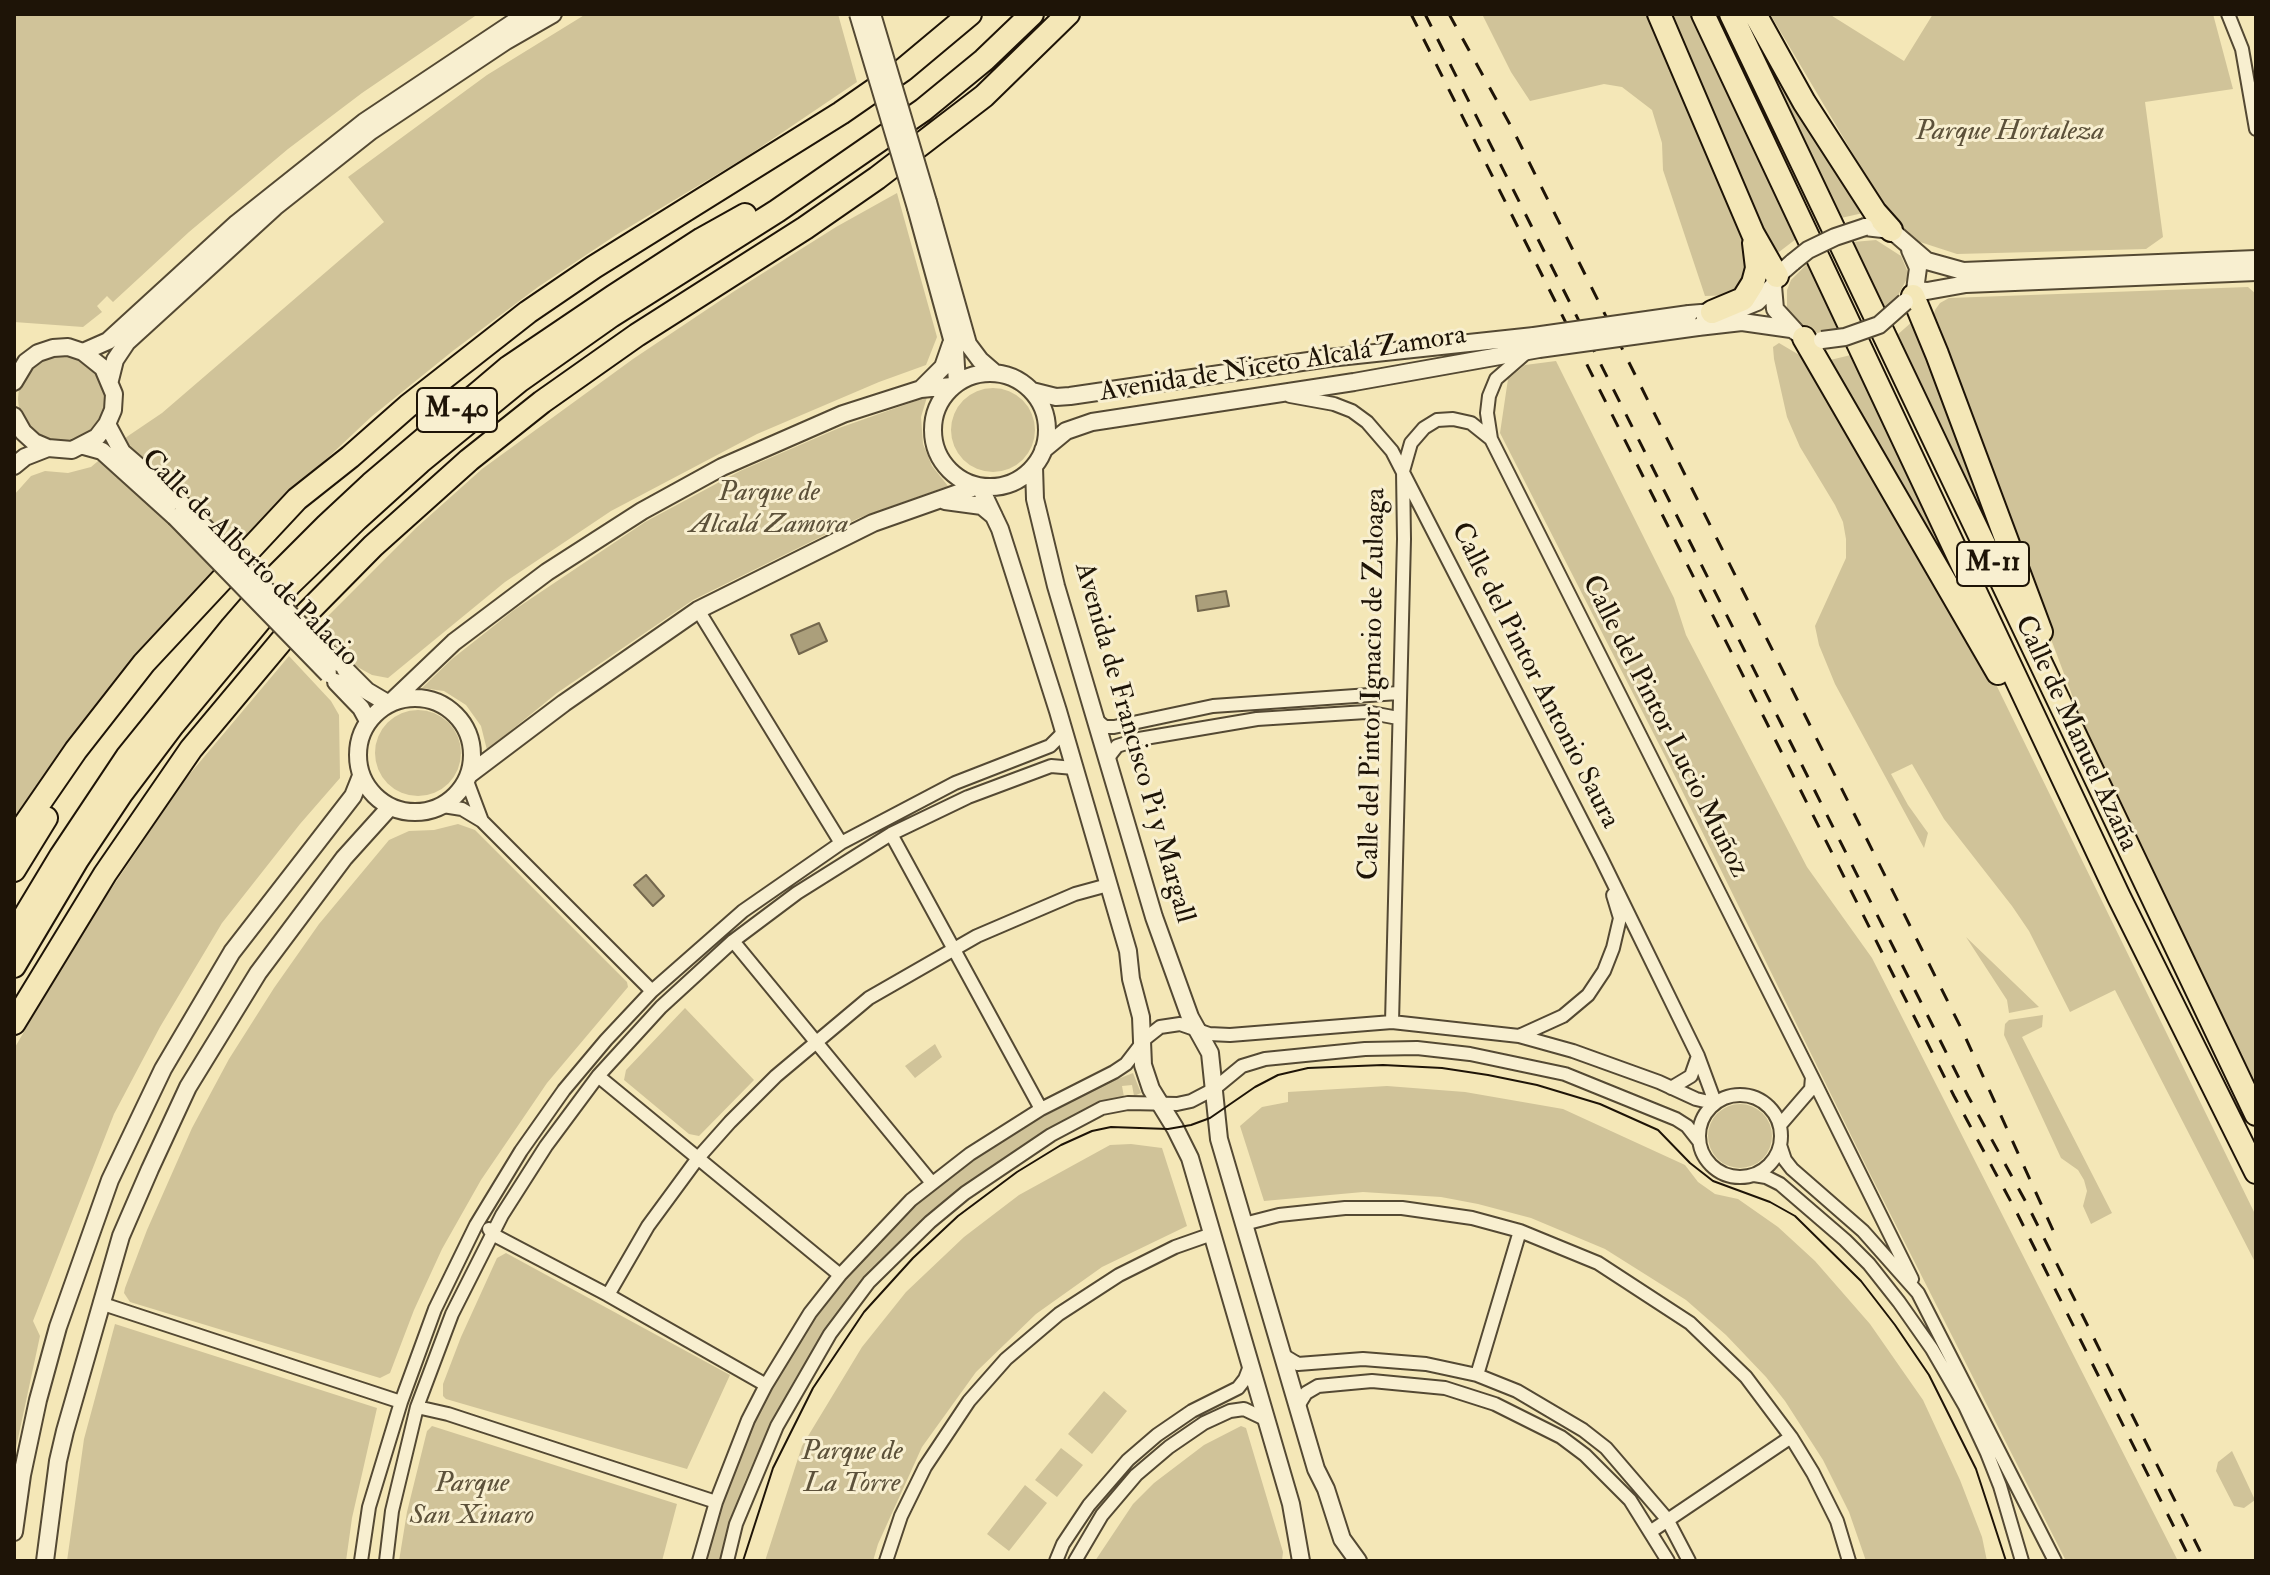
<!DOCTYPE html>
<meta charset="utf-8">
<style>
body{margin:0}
#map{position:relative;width:2270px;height:1575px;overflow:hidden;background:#f4e7b7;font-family:"IM FELL Double Pica",serif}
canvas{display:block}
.frame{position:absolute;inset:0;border:16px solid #1e1407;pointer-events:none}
</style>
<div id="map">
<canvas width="2270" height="1575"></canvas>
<div class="frame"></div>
</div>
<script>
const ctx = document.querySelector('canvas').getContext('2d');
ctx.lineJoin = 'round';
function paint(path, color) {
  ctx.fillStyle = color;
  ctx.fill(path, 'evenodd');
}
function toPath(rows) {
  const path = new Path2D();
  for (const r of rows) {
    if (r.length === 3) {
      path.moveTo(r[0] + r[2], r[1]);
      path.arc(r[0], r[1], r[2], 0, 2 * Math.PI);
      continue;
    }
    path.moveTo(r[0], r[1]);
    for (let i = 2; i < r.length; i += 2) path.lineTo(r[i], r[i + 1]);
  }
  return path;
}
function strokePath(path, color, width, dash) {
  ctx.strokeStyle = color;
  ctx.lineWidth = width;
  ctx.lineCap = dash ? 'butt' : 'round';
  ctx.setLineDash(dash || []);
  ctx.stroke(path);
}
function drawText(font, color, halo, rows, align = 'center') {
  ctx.font = font + ' "IM FELL Double Pica",serif';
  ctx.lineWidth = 6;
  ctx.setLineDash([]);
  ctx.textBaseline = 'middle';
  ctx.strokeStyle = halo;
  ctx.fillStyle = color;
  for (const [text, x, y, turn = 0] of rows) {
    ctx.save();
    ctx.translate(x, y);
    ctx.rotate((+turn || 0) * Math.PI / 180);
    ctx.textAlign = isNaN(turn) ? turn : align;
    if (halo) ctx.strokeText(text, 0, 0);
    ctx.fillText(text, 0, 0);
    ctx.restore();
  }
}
paint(toPath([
 [14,14,478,14,362,93,288,149,189,232,113,302,107,296,97,306,102,312,83,327,14,322],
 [586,14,838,14,857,82,746,157,616,235,538,287,454,350,371,417,269,513,14,826,14,495,31,476,45,471,68,473,91,467,128,436,162,413,384,222,348,177,487,75],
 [1482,14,1649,14,1748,240,1747,271,1734,295,1705,296,1663,170,1662,143,1652,110,1622,87,1604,84,1530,101,1511,72],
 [1668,14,1690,14,1796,239,1779,252,1771,249],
 [1770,14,1829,14,1904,61,1933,14,2213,14,2233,89,2145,102,2163,237,2146,249,1957,254,1920,242,1891,218],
 [1757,39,1863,213,1841,218],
 [897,193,937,337,926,365,879,382,757,434,611,511,505,582,388,678,372,675,352,664,316,628,416,528,482,469,633,359,733,292,836,227],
 [1876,240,1901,256,1909,275,1896,299,1884,311,1853,242],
 [1808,263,1839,331,1818,333,1807,330,1796,323,1787,310,1787,290,1791,280],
 [2248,287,2256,294,2256,1089,2093,751,1932,322,1935,310,1940,303,1949,298],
 [1913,321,2007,567,1896,336],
 [1779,343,1801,356,1815,372,1987,666,2256,1216,2256,1264,2115,990,2070,1012,2029,931,2012,906,1944,819,1912,764,1891,774,1908,805,1928,833,1924,848,1835,684,1819,645,1815,626,1846,558,1846,539,1843,522,1835,505,1800,447,1787,417,1774,359,1773,347],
 [62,399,44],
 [1851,355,1960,585,1963,591,1826,361],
 [1556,361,1674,598,1686,635,1807,867,1872,958,2178,1561,2066,1561,1869,1172,1665,756,1500,433,1508,379,1525,365],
 [993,430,42],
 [927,397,921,417,923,444,932,466,948,486,859,518,693,600,557,693,487,750,481,726,466,705,444,691,422,688,452,659,514,610,645,522,740,471,839,428],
 [289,656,331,701,339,715,340,778,300,824,222,923,160,1027,114,1114,33,1321,40,1336,14,1457,14,1049,75,943,183,782],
 [418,753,43],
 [458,824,475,830,627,982,628,987,547,1083,481,1180,442,1249,414,1310,390,1373,380,1378,130,1302,124,1293,125,1288,147,1230,192,1128,229,1059,274,988,319,924,389,840,409,831,434,830],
 [1966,937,2039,1007,2009,1013,2007,1000],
 [685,1008,754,1080,699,1136,689,1134,624,1080,626,1070],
 [2043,1015,2042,1027,2022,1037,2112,1213,2091,1224,2083,1206,2087,1191,2084,1180,2078,1170,2061,1158,2004,1035,2005,1024,2009,1020],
 [935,1044,942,1057,915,1078,905,1066],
 [1133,1073,1141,1093,1134,1096,1132,1085,1122,1086,1124,1097,1101,1104,1045,1131,1002,1159,931,1213,867,1278,827,1330,796,1377,770,1426,745,1481,721,1561,704,1561,717,1514,749,1428,810,1325,858,1262,916,1203,992,1145,1100,1086],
 [1387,1086,1465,1092,1563,1109,1685,1165,1698,1182,1715,1194,1738,1199,1778,1227,1815,1261,1870,1324,1923,1400,1960,1480,1982,1537,1987,1561,1866,1561,1849,1512,1823,1460,1785,1401,1766,1377,1726,1335,1686,1300,1605,1249,1531,1218,1478,1204,1441,1197,1363,1192,1264,1201,1240,1126,1262,1107,1288,1102,1288,1092],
 [1740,1136,32],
 [1131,1144,1162,1148,1187,1226,1102,1267,1036,1314,976,1372,922,1447,878,1544,873,1561,765,1561,802,1446,862,1347,906,1292,964,1237,1019,1195,1110,1145],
 [506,1253,730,1375,687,1469,446,1399,443,1396,443,1384,461,1337,497,1258],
 [115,1324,377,1408,352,1518,346,1561,67,1561,84,1439],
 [1104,1391,1127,1411,1092,1454,1068,1434],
 [432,1426,677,1504,662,1561,399,1561,407,1512,427,1431],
 [1241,1426,1246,1428,1283,1552,1282,1561,1095,1561,1133,1504,1154,1483,1204,1445],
 [1061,1448,1083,1465,1057,1497,1035,1480],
 [2232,1451,2255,1500,2244,1508,2234,1506,2216,1471,2218,1462],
 [1025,1485,1047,1503,1009,1551,987,1534]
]), '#d0c399');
const water = toPath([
 [1226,591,1229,606,1198,611,1196,596,1226,591],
 [819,623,827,641,799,654,791,635,819,623],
 [646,875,664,896,653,906,634,885,646,875]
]);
paint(water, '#ab9f7b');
strokePath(water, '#73674d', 2);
const minor = toPath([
 [2228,14,2242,49,2256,129],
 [1527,352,1496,379,1489,396,1487,413,1491,439,1812,1077,1811,1089,1780,1125],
 [1290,396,1334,404,1352,411,1367,422,1392,451,1601,858,1698,1056,1715,1102],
 [698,610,841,843],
 [1095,719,1105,727,1114,727,1213,706,1398,693],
 [1107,759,1117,746,1139,739,1257,719,1366,712,1398,718],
 [467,781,482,821],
 [443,806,462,809,482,821,652,991],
 [891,834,1041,1109],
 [733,941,932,1183],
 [1392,1022,1404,539,1403,471,1411,443,1424,428,1437,420,1453,419,1471,423,1491,439],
 [1519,1036,1563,1016,1588,995,1604,971,1613,948,1620,918,1613,895],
 [598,1076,840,1275],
 [1812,1077,1912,1279],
 [1671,1088,1691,1076,1698,1056],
 [1740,1136,41],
 [1780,1145,1785,1160,1792,1169,1863,1231,1918,1293,2055,1561],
 [1754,1175,1766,1177,1780,1184,1845,1240,1869,1264,1899,1302,1932,1349,1965,1406,1987,1453,2000,1486,2022,1561],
 [1244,1224,1279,1215,1345,1208,1402,1208,1472,1218,1520,1231,1598,1263,1690,1323,1746,1377,1791,1437,1813,1473,1837,1521,1849,1561],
 [489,1229,492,1234,608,1295,766,1385],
 [608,1295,648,1226,698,1158,730,1122,776,1076,869,998,977,936,1075,894,1108,885],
 [100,1303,401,1402],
 [1283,1355,1298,1364,1363,1359,1426,1364,1477,1375,1517,1391,1583,1430,1606,1448,1667,1519,1689,1561],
 [1477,1375,1520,1231],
 [1298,1406,1306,1393,1318,1386,1372,1381,1445,1388,1495,1404,1561,1437,1585,1455,1630,1500,1668,1561],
 [417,1407,448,1414,716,1502],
 [1650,1532,1791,1437],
 [361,1561,369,1507,401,1402,435,1309,476,1225,521,1151,564,1090,606,1040,652,991,743,911,841,843,955,783,1050,746,1064,732],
 [386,1561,392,1511,417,1407,452,1314,502,1215,546,1146,598,1076,661,1007,733,941,797,893,891,834,968,797,1051,766,1074,768],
 [699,1561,716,1502,748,1420,766,1385,810,1313,840,1275,911,1200,970,1154,1041,1109,1114,1072,1126,1064,1146,1038,1160,1027,1180,1024,1209,1034,1230,1035,1392,1022,1519,1036,1573,1051,1659,1082,1696,1099,1713,1103],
 [727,1561,736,1524,777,1426,830,1334,869,1282,930,1222,965,1193,1051,1135,1102,1108,1128,1103,1177,1104,1191,1101,1214,1089,1242,1066,1265,1059,1365,1049,1417,1048,1470,1054,1565,1074,1676,1119,1687,1126,1698,1140],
 [886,1561,901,1516,925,1467,969,1401,1006,1359,1059,1314,1119,1275,1175,1247,1212,1234],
 [1056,1561,1063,1544,1089,1505,1128,1460,1157,1435,1192,1411,1238,1388,1245,1379,1250,1366],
 [1075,1561,1102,1515,1136,1475,1169,1447,1204,1423,1230,1411,1244,1409,1265,1419]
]);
const tertiary = toPath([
 [928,202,968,344,980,360,995,373],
 [916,208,955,350,957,383],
 [1865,227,1891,230,1927,261,1963,271,2256,259],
 [1773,286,1775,309,1796,332],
 [1915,290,1927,291,1966,284,2256,272],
 [1909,299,1915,290,1918,268,1910,250],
 [1689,314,1737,310,1757,302,1773,286,1777,276,1793,262],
 [1698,327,1742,322,1791,329],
 [83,352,108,341,237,223,364,122,526,14],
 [990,430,57],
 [110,380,115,360,127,342,275,207,371,131,506,41,553,14],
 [14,382,26,362,38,353,53,348,68,347,83,352,103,368,114,394,113,410,107,424,97,437,72,450,48,448,34,442,23,432,14,416],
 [921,389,943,367,951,344],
 [1032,391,1056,397,1070,396,1329,358,1534,336],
 [107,424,122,452,181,503],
 [84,446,102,451,175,517],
 [1043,450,1066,431,1092,422,1354,382,1539,349],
 [14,466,25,457,48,448],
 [1034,467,1035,499,1056,586,1154,917,1190,1017,1210,1053,1219,1139,1316,1469,1326,1489,1342,1539,1358,1561],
 [980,487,1000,529,1058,711,1128,951,1131,979,1141,1017,1143,1065,1151,1089,1175,1128,1190,1158,1291,1504,1301,1561],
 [945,501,982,506,994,516],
 [345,669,367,691,389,704],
 [336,682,361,708,368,721],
 [415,755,57],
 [390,703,454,642,547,572,642,511,722,467,843,414,921,389,952,386],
 [470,774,564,703,698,610,873,523,978,486],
 [14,1532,22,1475,38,1400,58,1327,110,1180,163,1069,232,952,353,796,361,776],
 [45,1561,58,1461,65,1431,121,1236,150,1169,188,1087,258,973,344,858,390,807]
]);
const motorway = toPath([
 [1659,14,1753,234,1777,276],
 [1703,14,2119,897,2256,1172],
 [1731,14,2256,1114],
 [1755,14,1804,102,1875,212,1891,230],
 [1913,296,1937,354,2041,632],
 [1712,312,1743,299,1753,283,1757,268,1754,243],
 [1804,338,1998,673],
 [14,840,76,750,144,663,297,499,350,457,408,406,528,312,594,267,841,113,903,70,970,14],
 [14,870,46,818],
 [14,934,61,856,127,757,232,627,277,575,327,525,371,484,509,367,614,296,702,239,745,215],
 [14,966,77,860,121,794,173,725,290,584,357,519,420,462,519,381,611,316,777,211,923,110,984,60,1032,14],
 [14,1023,105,874,191,749,293,627,373,546,469,460,542,402,637,335,805,228,877,178,984,96,1068,14]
]);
strokePath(minor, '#544933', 16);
strokePath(tertiary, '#544933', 20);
strokePath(motorway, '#1e1407', 26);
strokePath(minor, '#f8efd0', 12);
strokePath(tertiary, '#f8efd0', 16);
strokePath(motorway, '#f4e7b7', 22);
strokePath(toPath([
 [743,1561,773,1468,813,1388,864,1312,913,1258,958,1216,1017,1172,1061,1145,1092,1131,1111,1127,1168,1129,1191,1125,1210,1118,1255,1087,1278,1075,1308,1068,1383,1065,1442,1068,1488,1075,1537,1085,1600,1104,1658,1130,1690,1163,1713,1181,1770,1202,1795,1216,1861,1281,1895,1325,1929,1375,1976,1469,2006,1561]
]), '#1e1407', 2);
strokePath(toPath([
 [1411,14,1954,1096,2017,1213,2191,1561],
 [1425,14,1968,1096,2028,1206,2205,1561],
 [1449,14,1513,130,1963,1032,2057,1239]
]), '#1e1407', 3, [14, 14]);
const tertiaryBridge = toPath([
 [858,14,916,208],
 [872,14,928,202],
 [1793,262,1808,250,1835,237,1865,227],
 [1534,336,1689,314],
 [1822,340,1845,337,1879,325,1905,302],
 [1539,349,1698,327],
 [181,503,338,663],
 [175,517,328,674]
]);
strokePath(tertiaryBridge, '#544933', 20, []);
strokePath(tertiaryBridge, '#f8efd0', 16);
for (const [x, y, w] of [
 [457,410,80],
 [1993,564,72]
]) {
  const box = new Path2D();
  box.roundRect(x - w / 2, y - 22, w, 44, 6);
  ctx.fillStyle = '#f8efd0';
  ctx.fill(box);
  strokePath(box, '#1e1407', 2);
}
drawText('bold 26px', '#1e1407', null, [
 ["M-40",457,410],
 ["M-11",1993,564]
]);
drawText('italic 28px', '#5c513a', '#f8efd0', [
 ["Parque Hortaleza",2010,133],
 ["Parque de",769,494],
 ["Alcalá Zamora",769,526],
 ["Parque de",852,1453],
 ["La Torre",852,1485],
 ["Parque",472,1485],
 ["San Xinaro",472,1517]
]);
drawText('28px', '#1e1407', '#f8efd0', [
 ["Avenida de Niceto Alcalá Zamora",1283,365,-9],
 ["Calle de Alberto de Palacio",249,559,45],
 ["Calle del Pintor Antonio Saura",1534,676,63],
 ["Calle del Pintor Ignacio de Zuloaga",1374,684,-89],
 ["Calle del Pintor Lucio Muñoz",1664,727,63],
 ["Calle de Manuel Azaña",2075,734,65],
 ["Avenida de Francisco Pi y Margall",1133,743,74]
]);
</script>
